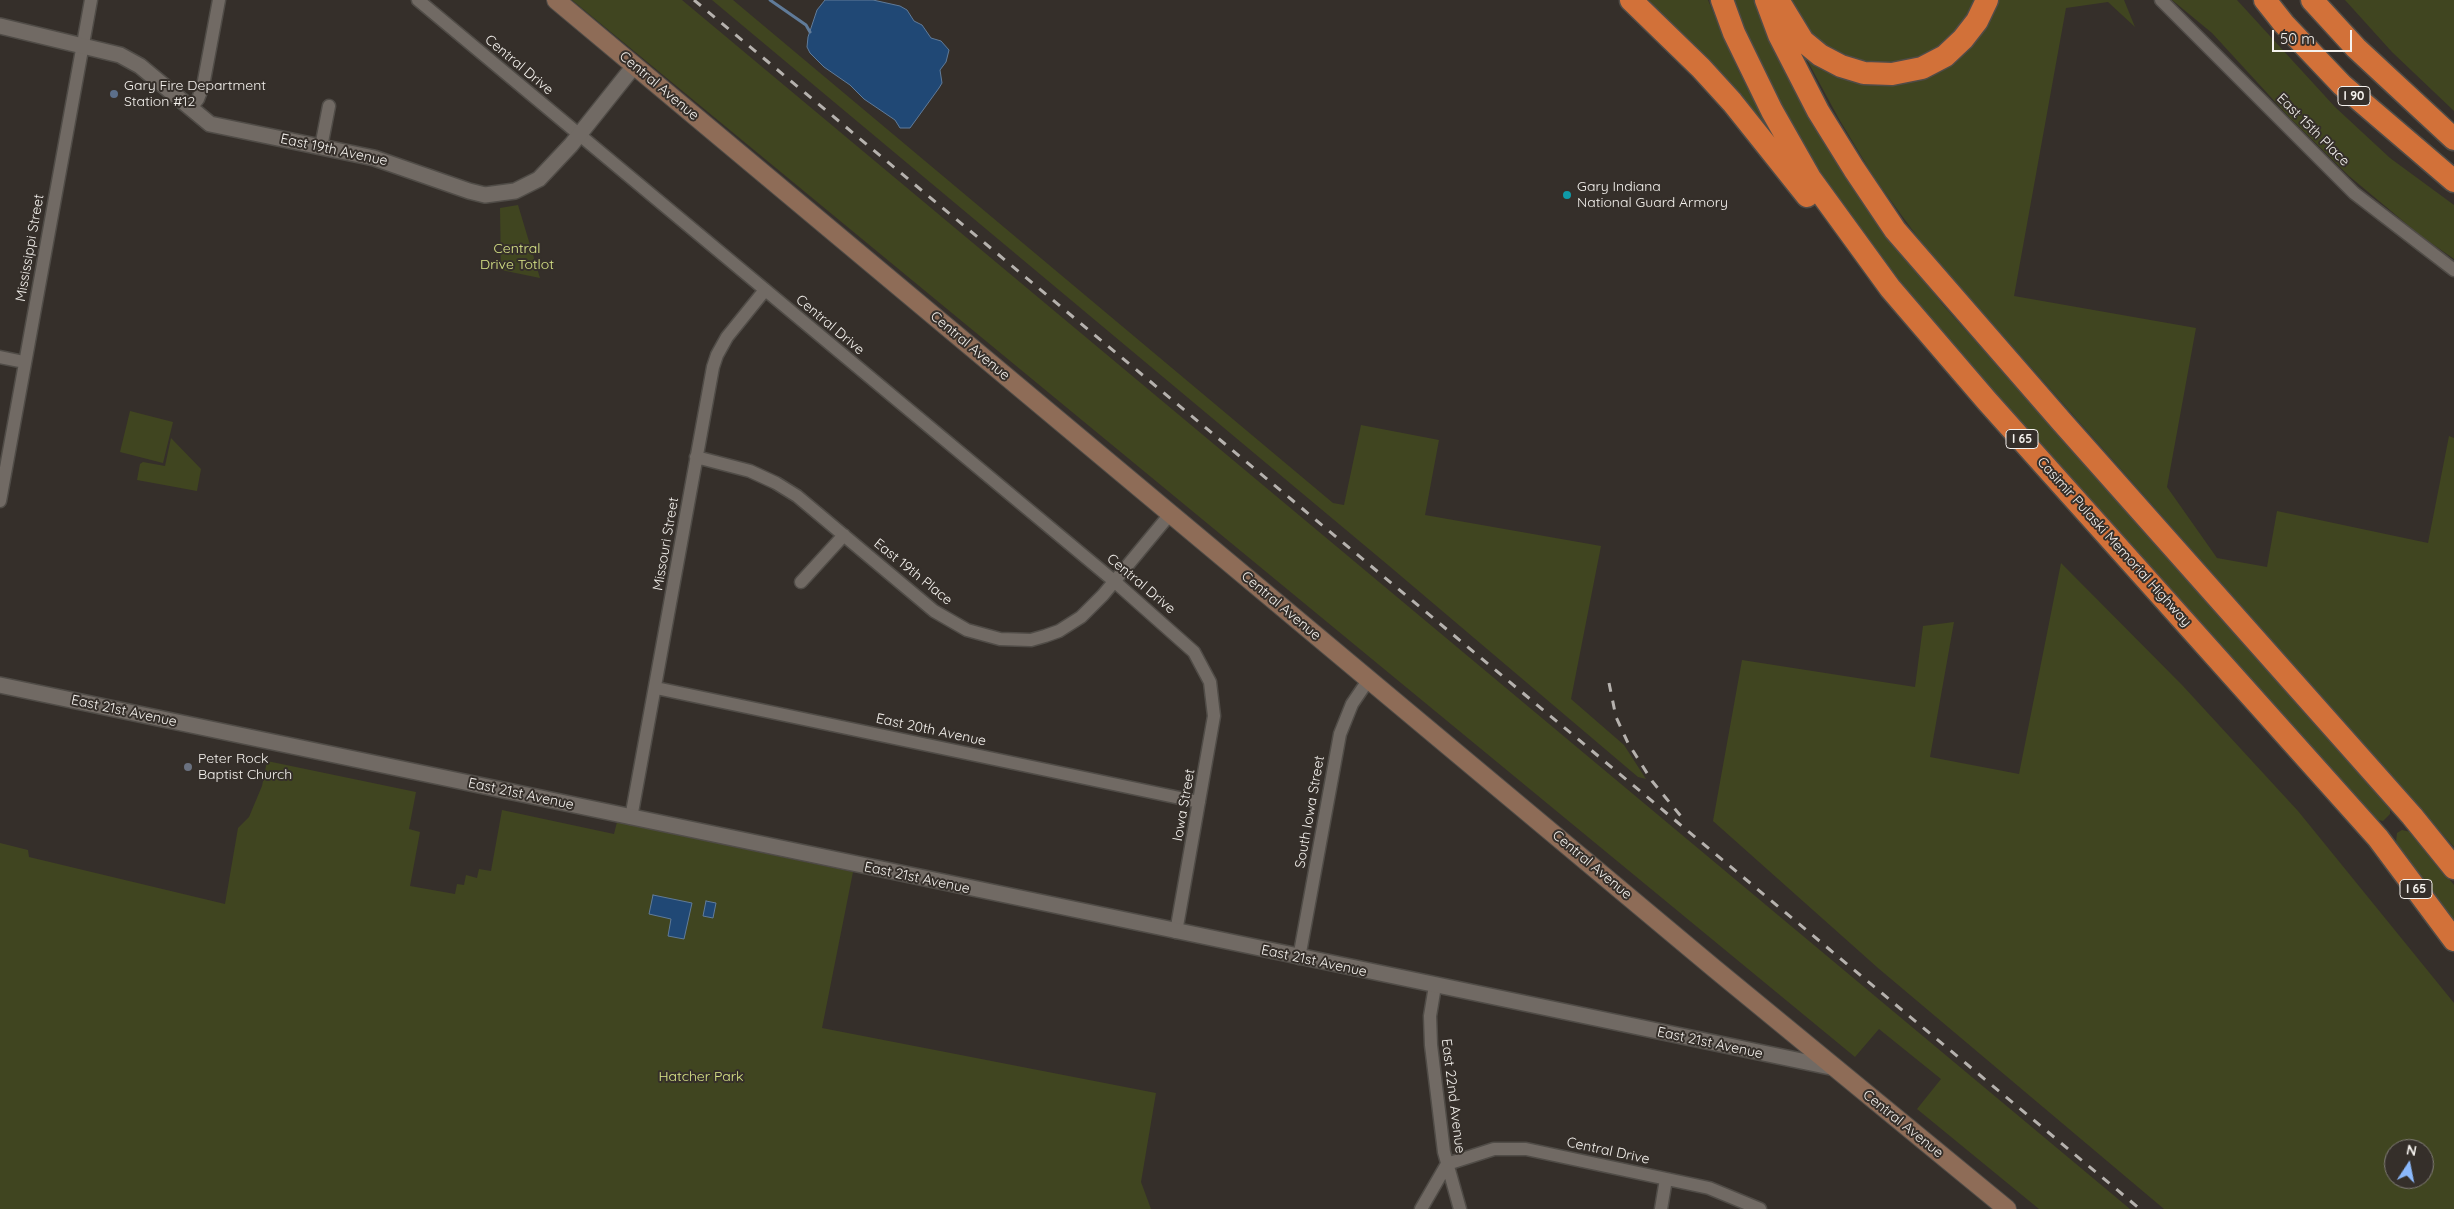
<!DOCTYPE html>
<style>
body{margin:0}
#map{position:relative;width:2454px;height:1209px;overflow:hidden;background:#352f2a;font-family:Quicksand,sans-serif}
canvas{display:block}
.north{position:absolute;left:2384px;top:1139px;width:50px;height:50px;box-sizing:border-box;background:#352f2a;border:1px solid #827d78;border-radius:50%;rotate:11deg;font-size:14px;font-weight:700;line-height:20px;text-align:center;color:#f5f2ee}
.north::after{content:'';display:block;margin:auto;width:18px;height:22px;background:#8bb9fc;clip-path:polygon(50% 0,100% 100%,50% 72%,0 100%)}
.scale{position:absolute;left:2272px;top:30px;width:80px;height:22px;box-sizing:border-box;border:2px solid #f5f2ee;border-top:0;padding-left:6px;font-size:15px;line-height:18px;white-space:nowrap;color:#f5f2ee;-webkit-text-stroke:4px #352f2a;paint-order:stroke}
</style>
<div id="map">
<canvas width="2454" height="1209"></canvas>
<div class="north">N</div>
<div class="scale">50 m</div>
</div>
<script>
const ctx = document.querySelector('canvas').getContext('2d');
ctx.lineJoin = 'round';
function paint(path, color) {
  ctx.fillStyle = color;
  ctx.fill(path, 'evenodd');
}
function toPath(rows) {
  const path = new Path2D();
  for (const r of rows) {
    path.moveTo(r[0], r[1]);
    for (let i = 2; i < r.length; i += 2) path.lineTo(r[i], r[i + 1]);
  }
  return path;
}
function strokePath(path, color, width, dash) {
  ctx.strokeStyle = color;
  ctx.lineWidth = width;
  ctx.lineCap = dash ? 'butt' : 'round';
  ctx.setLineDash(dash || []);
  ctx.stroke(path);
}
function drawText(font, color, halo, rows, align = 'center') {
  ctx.font = font + ' Quicksand,sans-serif';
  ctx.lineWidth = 4;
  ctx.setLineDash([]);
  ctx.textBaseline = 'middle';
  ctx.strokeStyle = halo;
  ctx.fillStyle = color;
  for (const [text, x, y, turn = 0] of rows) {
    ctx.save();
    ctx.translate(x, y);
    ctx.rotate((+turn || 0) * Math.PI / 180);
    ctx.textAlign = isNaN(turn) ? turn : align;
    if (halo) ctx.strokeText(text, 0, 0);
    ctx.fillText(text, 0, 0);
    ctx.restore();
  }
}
paint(toPath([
 [572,0,682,0,2130,1209,2039,1209,1917,1109,1941,1079,1879,1029,1855,1057],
 [712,0,733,0,1333,503,1344,505,1361,425,1439,440,1425,515,1601,546,1571,699,1624,745,1646,779,1638,777,1388,565],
 [1644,0,1708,0,1738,70,1776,143],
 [1730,0,1756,0,1890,236,1943,305,2390,805,2390,814,2383,821,2374,819,1883,270,1773,100],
 [1789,0,1976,0,1968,18,1953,36,1934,51,1913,60,1889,65,1865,64,1827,46,1805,29],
 [1995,0,2124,0,2135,27,2108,2,2066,8,2014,296,2196,328,2167,487,2217,558,2267,567,2277,511,2428,543,2449,436,2454,438,2454,847,1924,246,1875,179,1839,119,1801,49,1923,75],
 [2172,0,2237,0,2335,107,2390,158,2454,205,2454,259,2421,236,2349,176,2290,118,2212,33],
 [2345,0,2454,0,2454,111,2392,52],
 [518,205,540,278,501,270,500,208],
 [130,411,173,422,163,463,120,452],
 [171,438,201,469,197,491,137,480,140,464,143,462,165,466],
 [2061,563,2183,686,2298,811,2454,1003,2454,1209,2164,1209,1878,968,1713,821,1742,660,1915,687,1923,626,1954,622,1930,757,2019,774],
 [2394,1149,2424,1149,2424,1179,2394,1179],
 [267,761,416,792,409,829,420,832,410,886,455,894,457,884,464,885,466,875,477,878,479,869,491,871,502,810,614,834,617,822,853,872,822,1028,1156,1093,1141,1182,1151,1209,0,1209,0,843,28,850,29,857,225,904,238,828,249,817,262,786],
 [2402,830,2411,832,2454,885,2454,922,2396,842,2397,833]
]), '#404520');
const water = toPath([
 [825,0,873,0,900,6,907,10,914,21,922,25,931,38,941,41,949,50,946,62,940,70,942,83,939,88,910,128,900,128,895,120,864,99,850,85,824,67,810,53,807,47,808,37,817,10,825,0],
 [653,895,692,903,684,939,668,936,671,919,649,914,653,895],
 [706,901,716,903,713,918,703,916,706,901]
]);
paint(water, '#204875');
strokePath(water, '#607b99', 1);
strokePath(toPath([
 [770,0,806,25,810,32]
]), '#607b99', 3);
const minor = toPath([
 [418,0,1114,581,1194,652,1210,682,1214,716,1176,932],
 [2161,0,2354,193,2454,270],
 [191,108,198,99,203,86,219,0],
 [321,147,329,106],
 [0,357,24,362],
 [696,457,750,471,776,483,797,496,934,611,967,630,1000,639,1031,640,1045,636,1059,631,1081,617,1103,595,1171,513],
 [0,501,91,0],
 [801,582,844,535],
 [656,688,1199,802],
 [631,818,713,367,717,355,727,337,765,290],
 [1299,958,1340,734,1352,704,1369,679],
 [1435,986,1430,1016,1431,1045,1444,1152,1460,1209],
 [1447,1164,1494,1149,1526,1149,1709,1188,1760,1209],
 [1421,1209,1447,1164],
 [1661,1209,1666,1179]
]);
const tertiary = toPath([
 [0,26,120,55,140,66,210,124,374,158,469,191,485,195,515,191,539,179,571,145,634,66],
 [0,685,1835,1068]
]);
const secondary = toPath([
 [556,0,1715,969,2007,1209]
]);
const motorway = toPath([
 [1631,0,1701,68,1732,102,1807,196],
 [1722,0,1734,33,1772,111,1810,178,1890,288,1987,401,2378,838,2454,940],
 [1766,0,1779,35,1818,111,1854,169,1895,230,2062,422,2412,816,2454,868],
 [1778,0,1803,41,1820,55,1841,66,1864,73,1892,74,1922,68,1945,56,1963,39,1977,21,1987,0],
 [2265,0,2284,24,2342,85,2454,181],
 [2312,0,2356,48,2454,139]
]);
strokePath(minor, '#504c47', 15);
strokePath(tertiary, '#504c47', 18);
strokePath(secondary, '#504c47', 20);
strokePath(motorway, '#504c47', 25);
strokePath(minor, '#716a64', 12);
strokePath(tertiary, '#716a64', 15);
strokePath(secondary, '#8e6c57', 18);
strokePath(motorway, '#d27139', 22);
strokePath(toPath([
 [694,0,2140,1209],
 [1609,683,1616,717,1628,743,1652,781,1684,820]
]), '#b6b2ae', 3, [9, 9]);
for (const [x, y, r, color] of [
 [114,94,5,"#5c6f8a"],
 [1567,195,5,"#0f9aa8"],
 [188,767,5,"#6b7280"]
]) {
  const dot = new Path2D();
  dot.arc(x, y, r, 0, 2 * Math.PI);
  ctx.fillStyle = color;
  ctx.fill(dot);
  strokePath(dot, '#352f2a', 2);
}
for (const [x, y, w] of [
 [2354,96,32],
 [2022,439,32],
 [2416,889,32]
]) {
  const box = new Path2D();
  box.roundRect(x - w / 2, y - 9.5, w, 19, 4);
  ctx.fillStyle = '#352f2a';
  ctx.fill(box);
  strokePath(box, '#f5f2ee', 1);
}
drawText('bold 12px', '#f5f2ee', null, [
 ["I 90",2354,96],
 ["I 65",2022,439],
 ["I 65",2416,889]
]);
drawText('14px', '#f5f2ee', '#352f2a', [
 ["Central Drive",519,65,40],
 ["Central Avenue",659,86,40],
 ["East 15th Place",2313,130,45],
 ["East 19th Avenue",334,150,12],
 ["Mississippi Street",30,248,-80],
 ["Central Drive",830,325,40],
 ["Central Avenue",970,346,40],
 ["Casimir Pulaski Memorial Highway",2114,542,48],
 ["Missouri Street",666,544,-80],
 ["East 19th Place",913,572,39],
 ["Central Drive",1141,584,40],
 ["Central Avenue",1281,606,40],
 ["East 21st Avenue",124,711,12],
 ["East 20th Avenue",931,730,12],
 ["East 21st Avenue",521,794,12],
 ["Iowa Street",1184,805,-80],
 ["South Iowa Street",1310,812,-80],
 ["Central Avenue",1592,865,40],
 ["East 21st Avenue",917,878,12],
 ["East 21st Avenue",1314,961,12],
 ["East 21st Avenue",1710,1043,12],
 ["East 22nd Avenue",1453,1096,83],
 ["Central Avenue",1903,1124,39],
 ["Central Drive",1608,1151,12]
]);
drawText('14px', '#f5f2ee', '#352f2a', [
 ["Gary Fire Department",124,86],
 ["Station #12",124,102],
 ["Gary Indiana",1577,187],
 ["National Guard Armory",1577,203],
 ["Peter Rock",198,759],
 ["Baptist Church",198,775]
], 'left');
drawText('14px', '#dae688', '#352f2a', [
 ["Central",517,249],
 ["Drive Totlot",517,265],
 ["Hatcher Park",701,1077]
]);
</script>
